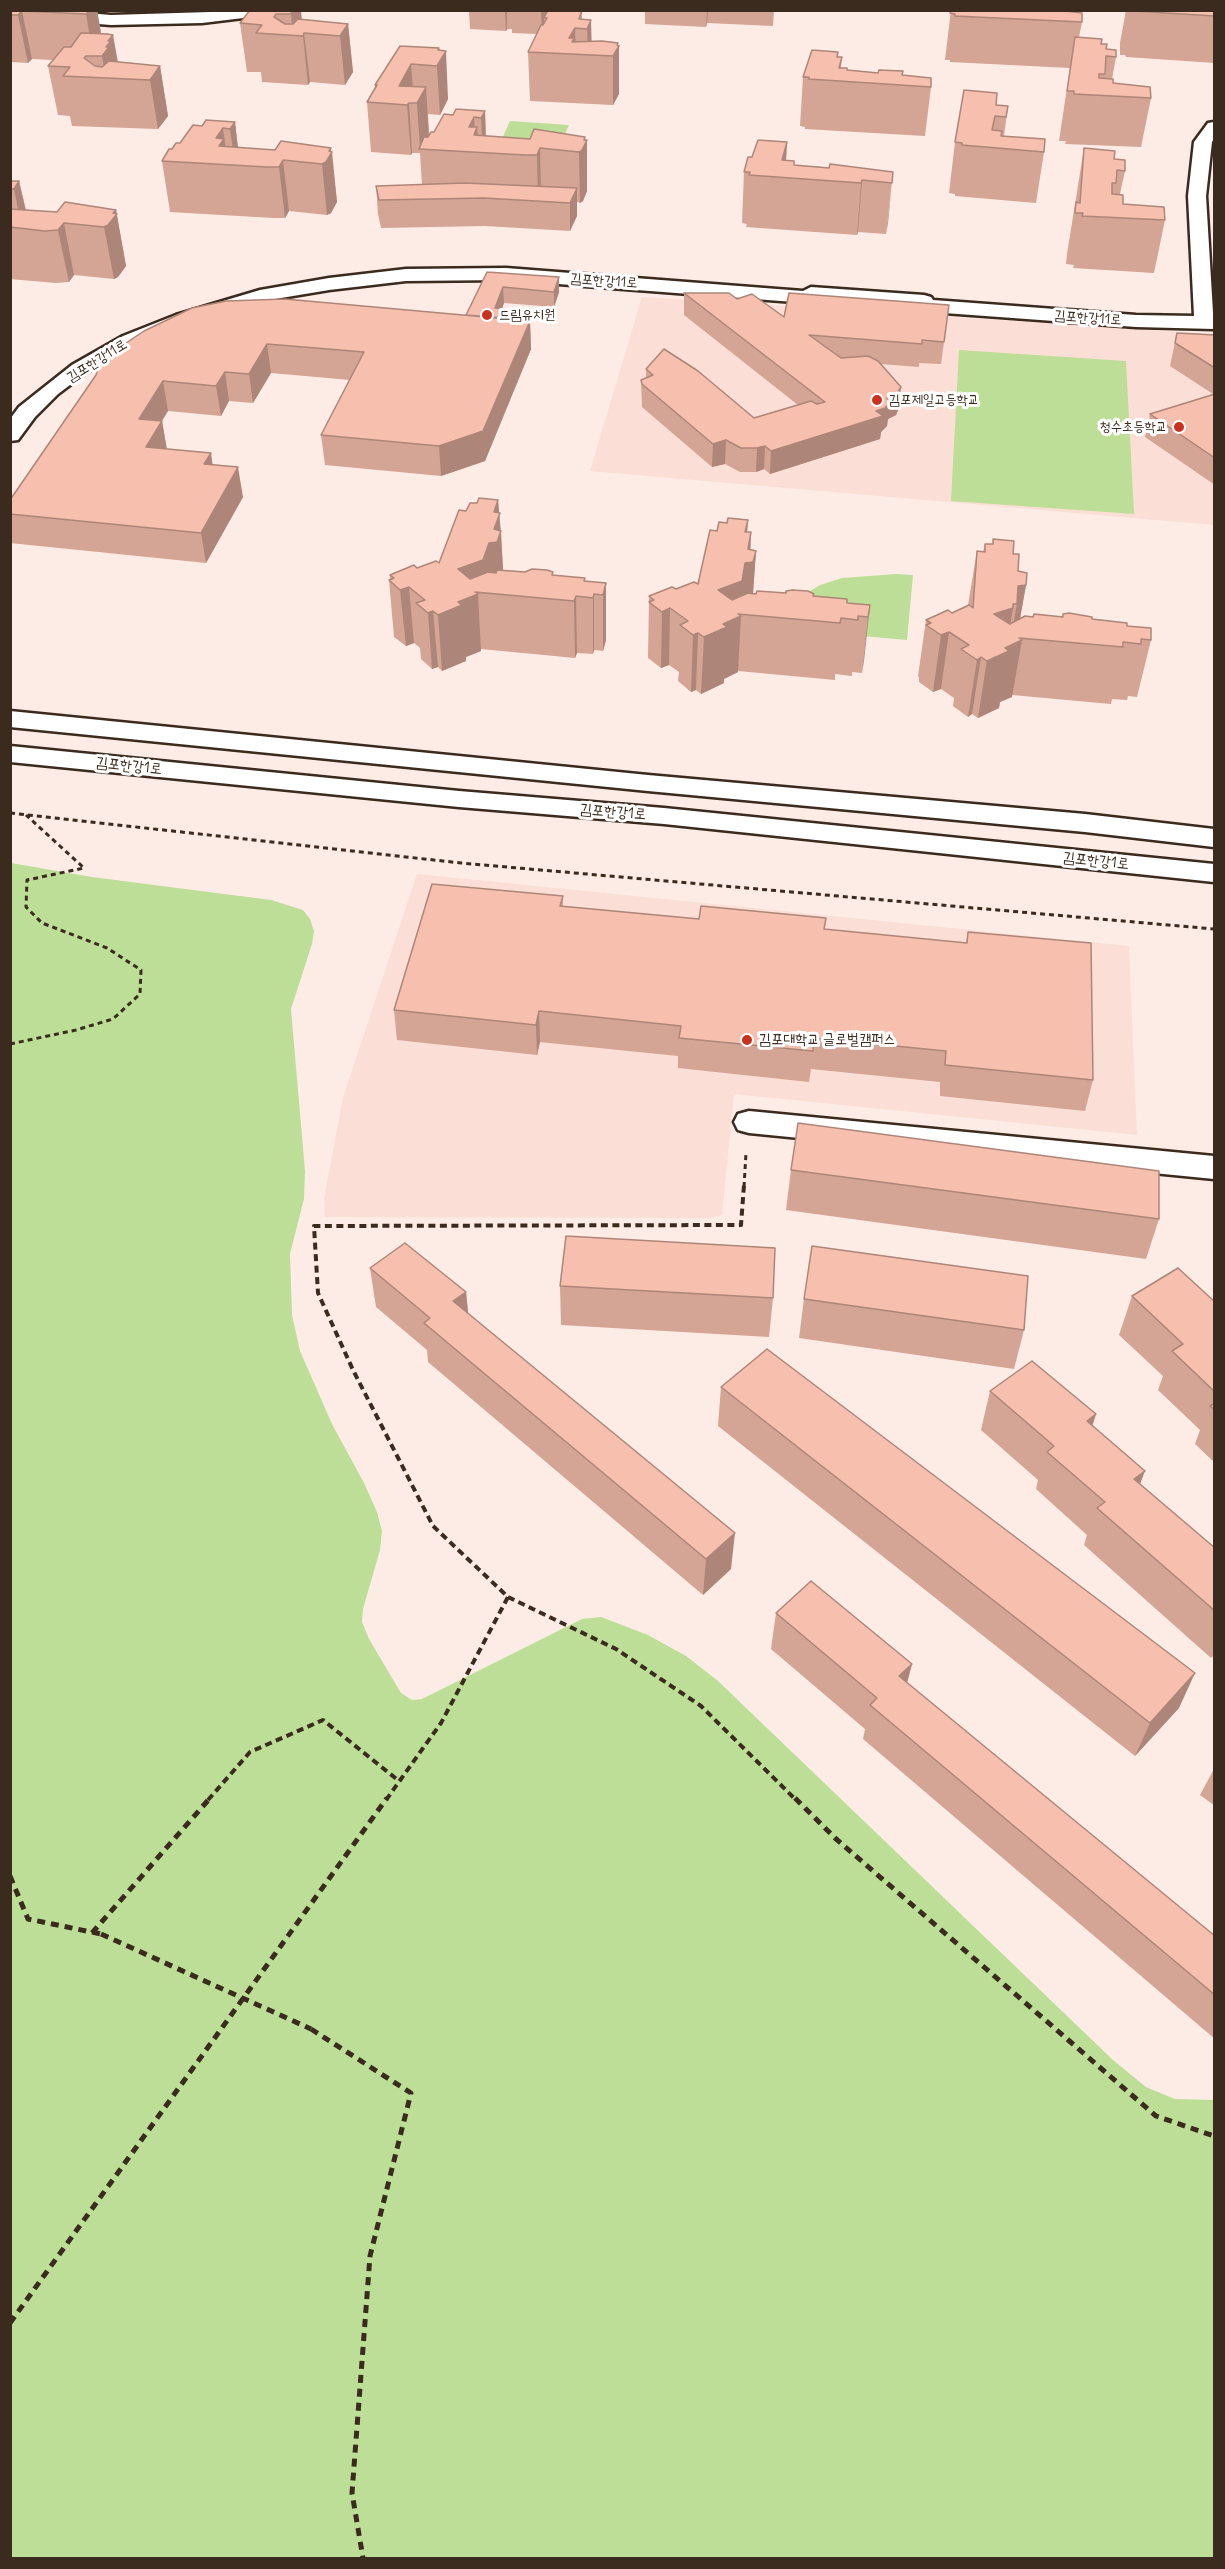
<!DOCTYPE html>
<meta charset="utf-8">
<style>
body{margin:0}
#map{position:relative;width:1225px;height:2569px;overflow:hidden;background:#fdece6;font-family:Delius,sans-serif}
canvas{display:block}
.frame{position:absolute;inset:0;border:12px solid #3b2a1e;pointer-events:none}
</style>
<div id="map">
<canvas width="1225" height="2569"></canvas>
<div class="frame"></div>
</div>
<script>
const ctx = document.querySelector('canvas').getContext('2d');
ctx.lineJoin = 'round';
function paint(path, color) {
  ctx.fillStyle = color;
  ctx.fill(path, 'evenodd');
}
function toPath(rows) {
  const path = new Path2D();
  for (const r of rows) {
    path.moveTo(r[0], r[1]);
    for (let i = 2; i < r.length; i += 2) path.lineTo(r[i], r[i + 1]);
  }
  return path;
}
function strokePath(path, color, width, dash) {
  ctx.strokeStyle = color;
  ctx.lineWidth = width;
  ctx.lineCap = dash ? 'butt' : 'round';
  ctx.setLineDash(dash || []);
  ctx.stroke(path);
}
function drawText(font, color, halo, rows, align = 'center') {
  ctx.font = font + ' Delius,"Poor Story",sans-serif';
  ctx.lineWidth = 6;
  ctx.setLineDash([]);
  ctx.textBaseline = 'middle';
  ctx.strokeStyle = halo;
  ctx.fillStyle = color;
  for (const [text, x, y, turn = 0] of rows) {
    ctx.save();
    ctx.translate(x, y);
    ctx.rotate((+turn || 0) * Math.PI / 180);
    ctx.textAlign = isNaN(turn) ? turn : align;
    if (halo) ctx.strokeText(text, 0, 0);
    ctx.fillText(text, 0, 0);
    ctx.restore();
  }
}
paint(toPath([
 [642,297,1214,334,1214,525,590,471],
 [417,874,1129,946,1137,1135,734,1094,722,1215,710,1218,325,1217,324,1199,343,1098]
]), '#fbded5');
paint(toPath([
 [510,121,569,125,560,145,501,141],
 [959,350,1126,361,1134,514,951,501],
 [896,574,913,575,907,640,828,633,832,603,807,593,820,585,842,578],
 [11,863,92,877,271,900,303,910,310,919,314,931,312,944,291,1009,305,1171,304,1199,290,1254,292,1315,300,1351,332,1424,364,1483,377,1512,382,1531,380,1550,363,1609,362,1622,369,1639,401,1693,412,1700,422,1699,582,1619,601,1617,648,1635,686,1656,718,1681,1113,2060,1146,2087,1175,2099,1214,2100,1214,2558,11,2558]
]), '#bdde97');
const minor = toPath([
 [10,10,52,10,111,15,276,10,268,15,202,23,111,25,10,17,10,10],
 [1214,122,1214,139,1212,142,1206,196,1214,329,1136,327,903,310,896,308,894,305,842,301,833,305,506,280,406,281,329,290,263,301,190,323,137,344,86,373,58,394,35,417,18,440,10,441,10,419,19,407,72,365,123,336,176,315,260,290,329,278,406,269,506,268,803,291,811,287,924,295,931,297,933,300,1136,315,1194,316,1188,196,1194,142,1208,123,1214,122],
 [10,711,648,775,1085,814,1214,829,1214,847,1085,832,648,791,10,727,10,711],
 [10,746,459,791,664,808,1214,864,1214,882,664,824,459,807,10,762,10,746],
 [749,1111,1214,1156,1214,1179,749,1133,738,1130,734,1122,738,1114,749,1111]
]);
strokePath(minor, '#3b2a1e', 5);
strokePath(toPath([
 [10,813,461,863,1214,929],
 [10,1044,76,1030,113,1019,140,994,141,970,107,948,42,923,26,907,27,880,84,868,26,815],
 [744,1187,746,1153]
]), '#3b2a1e', 3, [5, 4]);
strokePath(toPath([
 [508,1597,616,1649,701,1706,796,1800],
 [208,1800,250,1752,323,1720,399,1781],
 [386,1800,441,1723,508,1597,433,1526,353,1370,318,1293,314,1226,741,1225,744,1185]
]), '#3b2a1e', 4, [7, 4.5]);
strokePath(toPath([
 [795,1798,835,1838,1156,2116,1214,2136],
 [10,1876,28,1919,101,1934],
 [92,1933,210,1798],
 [311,2029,411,2093,370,2256,352,2493,363,2558],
 [10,2323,387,1798]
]), '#3b2a1e', 5, [8, 6]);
paint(minor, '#fff');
strokePath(toPath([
 [101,1934,311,2029]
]), '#3b2a1e', 5, [8, 6]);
paint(toPath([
 [10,10,97,10,101,33,118,62,160,66,168,116,158,129,72,126,70,116,58,115,48,66,53,60,32,59,28,63,10,62],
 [250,10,301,10,301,19,348,24,353,72,345,85,310,82,308,85,262,82,261,72,247,72,240,23],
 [469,10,547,10,547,12,582,10,582,20,591,20,591,41,619,46,619,94,613,105,530,101,528,52,537,34,512,33,512,29,507,29,506,31,470,29],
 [645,10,774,10,773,26,707,23,706,27,645,24],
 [951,10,1082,22,1079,37,1101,44,1116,57,1112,79,1113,83,1151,98,1141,147,1065,144,1066,141,1059,141,1070,68,950,62,950,60,945,60],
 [1126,10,1215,10,1215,63,1126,57,1125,55,1120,55,1120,43],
 [439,48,448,99,440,115,428,114,429,135,434,132,453,115,485,111,486,136,530,139,585,137,585,140,587,140,587,191,583,201,580,203,577,202,577,216,570,231,485,226,381,228,378,214,376,186,422,185,420,153,412,153,411,155,371,152,367,102,375,88,375,85],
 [838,52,838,57,842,57,841,68,847,70,902,75,931,87,925,136,805,129,805,127,800,126,803,77],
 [996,105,1008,106,1004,136,1044,152,1036,203,955,196,955,194,949,193,955,142],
 [235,122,238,148,275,150,331,152,337,202,331,213,327,215,289,211,285,218,273,218,170,212,162,161,172,149,202,126],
 [787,142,786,160,794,165,893,172,886,234,858,232,857,235,746,227,747,224,742,223,744,172,752,157],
 [1084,148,1114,159,1125,171,1120,194,1123,204,1165,220,1154,273,1073,268,1074,265,1066,264,1067,254],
 [10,181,19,181,26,210,57,212,116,210,126,266,118,277,114,279,74,275,69,282,56,283,10,279],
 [487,272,559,277,559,292,554,307,504,303,502,309,521,320,530,321,531,349,485,461,441,476,325,465,321,435,350,380,271,373,253,403,229,401,221,416,168,411,162,421,167,449,213,465,243,497,206,563,10,543,10,500,96,375,99,367,466,315],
 [684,293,737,299,784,317,949,305,941,364,919,363,919,367,881,364,898,410,896,415,888,419,887,426,881,432,880,439,770,474,764,469,756,472,740,472,725,464,712,467,642,407,641,380,646,378,646,369,754,418,798,405,684,315],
 [1177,333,1215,335,1215,485,1145,437,1150,414,1213,394,1170,366],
 [498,500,503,570,525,572,553,572,553,575,585,578,585,581,606,583,606,640,603,651,594,650,593,654,577,653,575,658,481,649,481,651,466,657,466,661,442,671,438,667,432,669,421,659,420,648,414,643,406,646,394,637,389,580,390,580,390,575,439,563,466,511,477,503],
 [748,520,747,532,751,532,750,550,756,551,753,594,814,596,847,603,870,605,862,673,852,672,852,676,835,674,835,680,738,671,738,672,724,679,724,683,701,694,696,690,691,692,678,681,679,672,669,665,661,668,648,658,649,596,698,584,717,531,727,523],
 [985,544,1013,554,1018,571,1026,585,1020,619,1092,619,1127,626,1151,640,1137,697,1128,696,1127,700,1112,699,1111,704,1012,695,1012,697,1000,702,999,708,978,718,972,714,968,717,953,706,954,698,941,689,933,692,919,682,919,677,918,676,926,620,952,613,968,605,977,551,983,552],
 [563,896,563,906,699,919,825,929,966,943,968,932,1093,1080,1085,1111,940,1096,940,1082,811,1069,809,1082,678,1068,678,1056,540,1042,537,1055,397,1040,394,1010],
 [791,1170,1159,1219,1146,1259,786,1210],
 [370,1268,466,1292,468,1313,731,1569,703,1595,428,1362,427,1350,376,1307],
 [560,1286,773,1298,769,1337,561,1325],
 [1132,1296,1215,1302,1215,1463,1195,1444,1200,1430,1158,1390,1163,1376,1119,1335],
 [804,1299,1024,1330,1014,1369,799,1338],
 [721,1387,1179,1708,1135,1756,718,1426],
 [990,1391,1096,1414,1092,1426,1140,1484,1215,1548,1215,1654,1211,1658,1084,1545,1087,1535,1036,1489,1038,1480,981,1430],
 [776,1613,912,1664,907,1683,1215,1936,1215,2039,863,1739,865,1729,771,1649],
 [1215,1767,1215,1806,1200,1795]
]), '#d4a495');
paint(toPath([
 [90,10,97,10,103,45,93,56,86,14],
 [292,10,301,10,303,35,304,33,310,82,308,85,303,36,293,36,291,14],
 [505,10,507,10,507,29,506,31],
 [541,10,547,10,547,25,547,18,544,18,545,30,542,35],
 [707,10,708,10,707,23,706,27],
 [22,11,32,59,28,63,18,15],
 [591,20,592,55,588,55,587,29],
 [348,24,353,72,345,85,340,36],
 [575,28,576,54,569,38],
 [113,35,121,79,106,78,102,56,108,41],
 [618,43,618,48,619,46,619,94,613,105,613,56],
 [439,48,440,61,446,51,448,99,440,115,437,66,438,50],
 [411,64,414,103,409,103,412,153,411,155,407,105,399,86],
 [160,66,168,116,158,129,150,80],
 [426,87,429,137,420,149,417,103],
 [485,111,486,153,483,153,481,118],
 [474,117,475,132,477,127,479,153,469,127],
 [235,122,240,166,235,165,230,129],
 [223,128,228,165,216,138],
 [585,137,585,144,587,140,587,191,583,201,580,203,579,152],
 [787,142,785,178,782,160],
 [331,148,331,153,332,152,337,202,331,213,327,215,322,164],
 [540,148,541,199,538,201,537,155],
 [283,160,289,211,285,218,279,167],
 [893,172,888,223,886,234,892,183],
 [862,180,858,232,857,235,861,183],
 [19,181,30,229,22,229,14,189],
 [577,188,577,216,570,231,570,203],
 [116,210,126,266,118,277,114,279,104,227],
 [64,223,74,275,69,282,58,230],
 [559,277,559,292,554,307,554,292],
 [503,287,504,303,497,321,495,308],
 [520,310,521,326,515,323],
 [530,321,531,349,485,461,441,476,439,446],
 [267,344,271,373,253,403,249,374],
 [225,372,229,401,221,416,216,386],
 [163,381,168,411,144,449,139,419],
 [901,387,898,410,896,415,888,419,887,426,881,432,880,439,770,474,771,451,876,411,887,398],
 [162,421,167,451,146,447],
 [726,440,725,464,712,467,713,444],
 [765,446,764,469,756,472,757,448],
 [211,453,215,482,204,464],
 [238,467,243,497,206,563,201,533],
 [498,500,501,533,501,531,504,587,475,592,478,594,481,651,466,657,466,661,442,671,438,615,458,569,494,512],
 [748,520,745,563,751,532,750,563,756,551,752,607,750,618,750,615,738,614,741,616,738,672,724,679,724,683,701,694,704,637,718,590,745,532],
 [606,583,606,640,603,651,603,595],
 [1026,585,1016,641,1010,642,1017,604,1018,586],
 [409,587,414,643,406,646,400,590],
 [594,594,594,650,593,654,593,598],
 [576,596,577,653,575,658,574,601],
 [870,605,864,661,862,673,868,617],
 [670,608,669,665,661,668,662,612],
 [1013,608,1006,648,1022,640,1012,697,1000,702,999,708,978,718,994,614],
 [433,611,438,667,432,669,428,613],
 [949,632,941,689,933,692,941,635],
 [698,633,696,690,691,692,693,635],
 [981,657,972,714,968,717,977,660],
 [539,1011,540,1042,537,1055,536,1025],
 [466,1292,470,1331,453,1301],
 [1096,1414,1084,1452,1087,1421],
 [1145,1471,1131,1508,1134,1479],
 [735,1533,731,1569,703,1595,706,1559],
 [912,1664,903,1698,899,1676],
 [1195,1673,1179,1708,1135,1756,1150,1723]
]), '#ad8679');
const building = toPath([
 [10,10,90,10,86,14,22,11,18,15,10,15,10,10],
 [250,10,292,10,291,14,276,14,274,17,285,24,293,24,298,19,348,24,340,36,304,33,303,36,256,33,262,25,240,23,250,10],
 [548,10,582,10,579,19,591,20,587,29,575,28,569,38,574,38,572,42,602,41,618,43,617,45,619,46,613,56,528,52,541,25,543,25,547,18,544,18,548,10],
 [951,10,1056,10,1082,13,1082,22,955,16,955,14,950,13,951,10],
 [1134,10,1215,10,1215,16,1134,11,1134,10],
 [81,33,108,34,113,35,108,41,111,41,106,47,109,47,102,56,86,56,84,58,95,66,102,67,109,61,160,66,150,80,63,76,70,67,48,66,64,47,71,47,81,33],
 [1075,37,1102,39,1101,44,1107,44,1106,49,1116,50,1116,57,1106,56,1105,74,1099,74,1099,78,1113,79,1113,83,1150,87,1151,98,1074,94,1074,91,1067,91,1075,37],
 [400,46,439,48,438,50,446,51,437,66,411,64,399,86,426,87,417,103,409,103,407,105,367,102,377,85,375,85,400,46],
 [812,50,838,52,837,57,842,57,839,68,847,68,847,70,878,73,879,70,903,71,902,75,931,78,931,87,809,79,809,77,803,77,812,50],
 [964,90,997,93,996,105,1008,106,1006,117,995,116,992,130,1002,131,1001,136,1045,139,1044,152,962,145,962,143,955,142,964,90],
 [456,109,485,111,481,118,474,117,469,127,477,127,474,135,530,139,534,129,585,137,584,140,587,140,582,150,579,152,540,148,537,155,525,155,419,149,424,137,428,137,431,132,434,132,444,114,453,115,456,109],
 [206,120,235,122,230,129,223,128,216,138,224,139,219,146,275,150,281,141,331,148,329,151,332,152,326,162,322,164,283,160,279,167,267,167,162,161,169,149,172,149,176,143,180,143,193,125,202,126,206,120],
 [758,140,787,142,782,160,794,161,794,165,829,168,830,164,893,172,892,183,862,180,861,183,749,175,750,172,744,172,748,157,752,157,758,140],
 [1084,148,1115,151,1114,159,1125,160,1125,171,1117,170,1116,183,1112,183,1112,194,1123,195,1123,204,1164,207,1165,220,1082,216,1083,213,1075,213,1076,202,1080,203,1084,148],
 [10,181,19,181,14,189,10,189,10,181],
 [465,183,577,188,570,203,484,198,379,200,376,186,465,183],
 [65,202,116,210,113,213,117,214,108,225,104,227,64,223,58,230,45,231,10,227,10,209,57,212,65,202],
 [487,272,559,277,554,292,503,287,495,308,520,310,516,319,466,315,487,272],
 [684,293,729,293,737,299,752,294,784,317,789,293,949,305,944,342,922,340,922,344,809,335,841,358,868,356,878,361,901,387,898,392,887,398,890,403,885,408,876,411,883,416,771,451,765,446,757,448,741,448,726,440,713,444,642,384,641,380,653,375,646,369,664,349,698,371,754,418,811,401,817,404,825,402,684,293],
 [285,299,530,321,483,431,439,446,321,435,364,352,267,344,249,374,225,372,216,386,163,381,139,419,162,421,146,447,211,453,204,464,238,467,201,533,10,514,10,500,96,375,99,367,117,349,144,331,192,308,226,301,285,299],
 [1177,333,1215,335,1215,368,1175,343,1177,333],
 [1215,394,1215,458,1150,414,1215,394],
 [479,498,498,500,494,512,500,513,494,529,501,531,497,542,489,543,483,560,458,569,470,579,488,572,496,573,497,570,525,572,532,569,547,570,553,572,552,575,585,578,584,581,606,583,603,595,594,594,593,598,576,596,574,601,475,592,478,594,458,602,462,605,438,615,433,611,428,613,416,603,425,600,409,587,400,590,389,580,394,578,390,575,414,565,417,568,436,561,439,563,459,510,466,511,470,503,477,503,479,498],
 [728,518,748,520,745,532,751,532,748,549,756,551,753,562,745,563,742,581,718,590,732,600,748,593,756,594,757,591,786,593,786,591,792,590,808,591,814,594,813,596,847,599,847,603,870,605,868,617,858,616,858,620,841,618,840,623,738,614,741,616,723,624,727,627,704,637,698,633,693,635,680,625,688,621,670,608,662,612,649,602,654,600,649,596,672,587,676,589,694,582,698,584,710,530,717,531,719,522,727,523,728,518],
 [993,539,1014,541,1013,554,1019,554,1018,571,1027,573,1026,585,1018,586,1017,604,1013,604,1013,608,994,614,1010,624,1025,616,1033,617,1034,614,1063,617,1063,614,1069,613,1092,617,1092,619,1127,623,1127,626,1151,628,1151,640,1141,639,1141,644,1123,642,1123,647,1019,638,1022,640,1005,648,1009,651,987,661,981,657,977,660,961,649,969,645,949,632,941,635,926,625,931,623,926,620,948,610,952,613,969,605,973,608,977,551,985,552,985,544,993,544,993,539],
 [432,884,563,896,560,906,699,919,701,906,826,918,824,929,967,943,968,932,1091,943,1093,1080,945,1065,946,1051,814,1038,813,1051,679,1038,681,1026,539,1011,536,1025,394,1010,432,884],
 [798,1123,1159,1171,1159,1219,791,1170,798,1123],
 [566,1236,775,1248,773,1298,560,1286,566,1236],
 [405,1243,466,1292,453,1301,735,1533,706,1559,424,1323,430,1318,370,1268,405,1243],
 [812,1246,1028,1276,1024,1330,804,1299,812,1246],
 [1178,1268,1215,1302,1215,1392,1172,1351,1183,1344,1132,1296,1178,1268],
 [767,1349,1195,1673,1150,1723,721,1387,767,1349],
 [1032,1361,1096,1414,1087,1421,1145,1471,1134,1479,1215,1548,1215,1611,1097,1508,1105,1502,1047,1452,1054,1446,990,1391,1032,1361],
 [1215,1403,1215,1410,1210,1406,1215,1403],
 [811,1581,912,1664,899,1676,1215,1936,1215,1995,870,1705,877,1698,776,1613,811,1581]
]);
paint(building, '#f7bfad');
strokePath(building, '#ad8679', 1.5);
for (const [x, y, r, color] of [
 [487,315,6,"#c8321e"],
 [877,400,6,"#c8321e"],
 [1179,427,6,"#c8321e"],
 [747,1040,6,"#c8321e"]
]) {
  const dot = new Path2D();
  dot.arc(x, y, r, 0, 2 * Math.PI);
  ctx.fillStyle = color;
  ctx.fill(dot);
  strokePath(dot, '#fff', 2);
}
drawText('14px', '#3b2a1e', '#fff', [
 ["김포한강11로",604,281,4],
 ["김포한강11로",1088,318,4],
 ["김포한강11로",97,361,-32]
]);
drawText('14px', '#3b2a1e', '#fff', [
 ["드림유치원",499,315],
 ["김포제일고등학교",889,400],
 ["청수초등학교",1167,427,"right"]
], 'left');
drawText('15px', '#3b2a1e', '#fff', [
 ["김포한강1로",129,766,6],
 ["김포한강1로",613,812,5],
 ["김포한강1로",1096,861,6]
]);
drawText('15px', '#3b2a1e', '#fff', [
 ["김포대학교 글로벌캠퍼스",759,1040]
], 'left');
</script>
